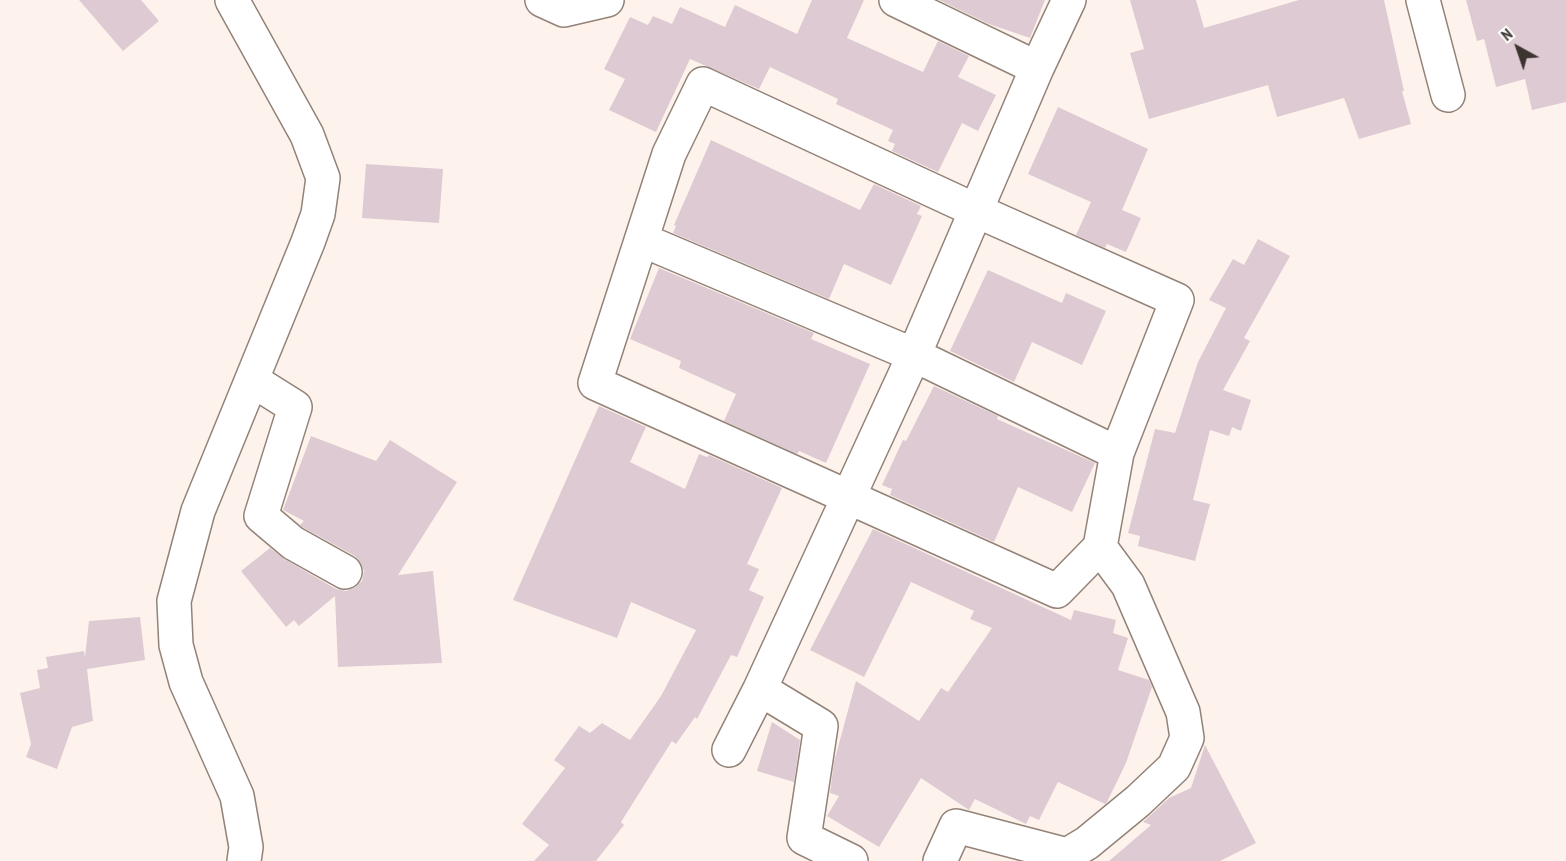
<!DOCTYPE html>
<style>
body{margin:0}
#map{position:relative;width:1566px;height:861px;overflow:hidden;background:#fef3ec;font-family:"PT Sans Narrow",sans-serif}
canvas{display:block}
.north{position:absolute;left:1488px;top:18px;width:60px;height:60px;-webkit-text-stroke:4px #fff;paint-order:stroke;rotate:320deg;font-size:16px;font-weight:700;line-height:24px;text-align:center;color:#3b342f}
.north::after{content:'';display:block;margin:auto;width:21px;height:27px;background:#3b342f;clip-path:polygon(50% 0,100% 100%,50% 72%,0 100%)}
</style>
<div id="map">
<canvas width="1566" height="861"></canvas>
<div class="north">N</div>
</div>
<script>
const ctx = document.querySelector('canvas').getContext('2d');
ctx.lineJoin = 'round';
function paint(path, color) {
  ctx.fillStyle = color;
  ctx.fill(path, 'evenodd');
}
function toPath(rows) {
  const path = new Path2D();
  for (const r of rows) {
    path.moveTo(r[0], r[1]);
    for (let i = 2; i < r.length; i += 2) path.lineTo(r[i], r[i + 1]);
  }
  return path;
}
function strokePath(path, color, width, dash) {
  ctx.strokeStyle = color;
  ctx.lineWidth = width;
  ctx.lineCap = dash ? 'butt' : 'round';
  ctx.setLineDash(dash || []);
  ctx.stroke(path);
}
paint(toPath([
 [79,0,141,0,159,21,123,51],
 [812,0,864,0,847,38,923,72,938,41,969,56,958,77,996,95,978,131,962,123,938,172,892,151,895,144,888,141,893,130,836,104,838,99,770,67,759,89,690,59,656,132,609,110,625,79,604,69,630,17,648,25,653,16,672,24,680,7,725,27,735,5,797,34],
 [939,0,1045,0,1030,38,989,24],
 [1130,0,1196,0,1204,28,1299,0,1384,0,1404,91,1402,91,1411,124,1359,139,1344,98,1277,117,1268,85,1149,119,1130,53,1144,49],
 [1466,0,1566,0,1566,102,1532,110,1525,79,1496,87,1484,39,1477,41],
 [1058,107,1148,149,1122,210,1141,218,1126,252,1107,244,1105,248,1076,235,1091,202,1028,174],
 [711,140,860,210,874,184,921,206,917,214,922,216,891,285,844,264,829,299,673,233,676,226,674,225],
 [366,164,443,169,439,223,362,218],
 [1258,239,1290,256,1244,338,1250,341,1223,390,1251,400,1241,431,1232,427,1229,436,1210,430,1193,500,1210,504,1195,561,1138,546,1140,536,1128,533,1155,429,1175,433,1198,362,1226,308,1209,300,1233,259,1244,265],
 [659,268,814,333,811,339,870,364,826,463,799,451,797,454,724,421,736,394,679,368,681,361,630,339],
 [988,270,1062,303,1066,293,1106,311,1082,365,1032,342,1014,382,950,351],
 [934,386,998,416,997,419,1095,463,1072,512,1018,487,994,542,890,495,892,489,882,485,903,440,906,441],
 [599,406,646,427,630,462,685,489,699,454,707,457,709,455,782,488,747,564,759,569,749,590,764,597,737,657,731,655,697,719,695,717,676,744,672,741,621,822,624,825,596,861,534,861,549,845,522,824,565,768,554,760,579,726,590,733,602,723,630,740,661,696,696,630,631,602,617,638,513,600],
 [311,436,376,461,390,440,457,482,398,575,433,571,442,663,338,667,335,596,299,626,294,620,286,627,241,571,270,548,284,559,336,589,346,591,354,588,362,581,364,571,361,563,355,556,304,528,300,525,304,521,283,510],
 [873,529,1071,620,1074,610,1116,620,1113,633,1128,638,1118,670,1149,680,1152,687,1126,763,1107,802,1105,804,1058,782,1039,820,1030,816,1026,824,975,799,969,810,921,778,879,847,827,816,839,796,830,793,834,762,856,681,919,721,941,688,948,692,992,628,970,619,974,611,911,582,864,677,810,650],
 [140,617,145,660,87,669,93,721,72,727,57,769,26,757,31,744,20,693,40,688,37,670,48,668,46,657,84,651,85,657,89,621],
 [772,722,800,740,794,782,757,771],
 [1205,745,1256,843,1220,861,1109,861,1151,825,1143,822,1169,798,1191,788]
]), '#decad3');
const minor = toPath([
 [232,0,307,135,323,178,318,214,308,242,198,511,174,601,176,645,186,682,237,796,246,847,244,861],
 [542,0,564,10,607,0],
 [896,0,1037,68],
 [1423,0,1448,95],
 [703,84,977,211,1177,300,1117,453,1100,547,1057,591,595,383,669,154,703,84],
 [642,240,914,355,1117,453],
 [252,380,295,407,261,516,293,543,345,572],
 [729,750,760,689],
 [851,861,804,838,821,726,760,689,914,355,1037,68,1069,0],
 [940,861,956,826,1067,855,1087,843,1138,801,1174,767,1187,738,1183,712,1128,585,1100,547]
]);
strokePath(minor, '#938278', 36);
strokePath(minor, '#fff', 33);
</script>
